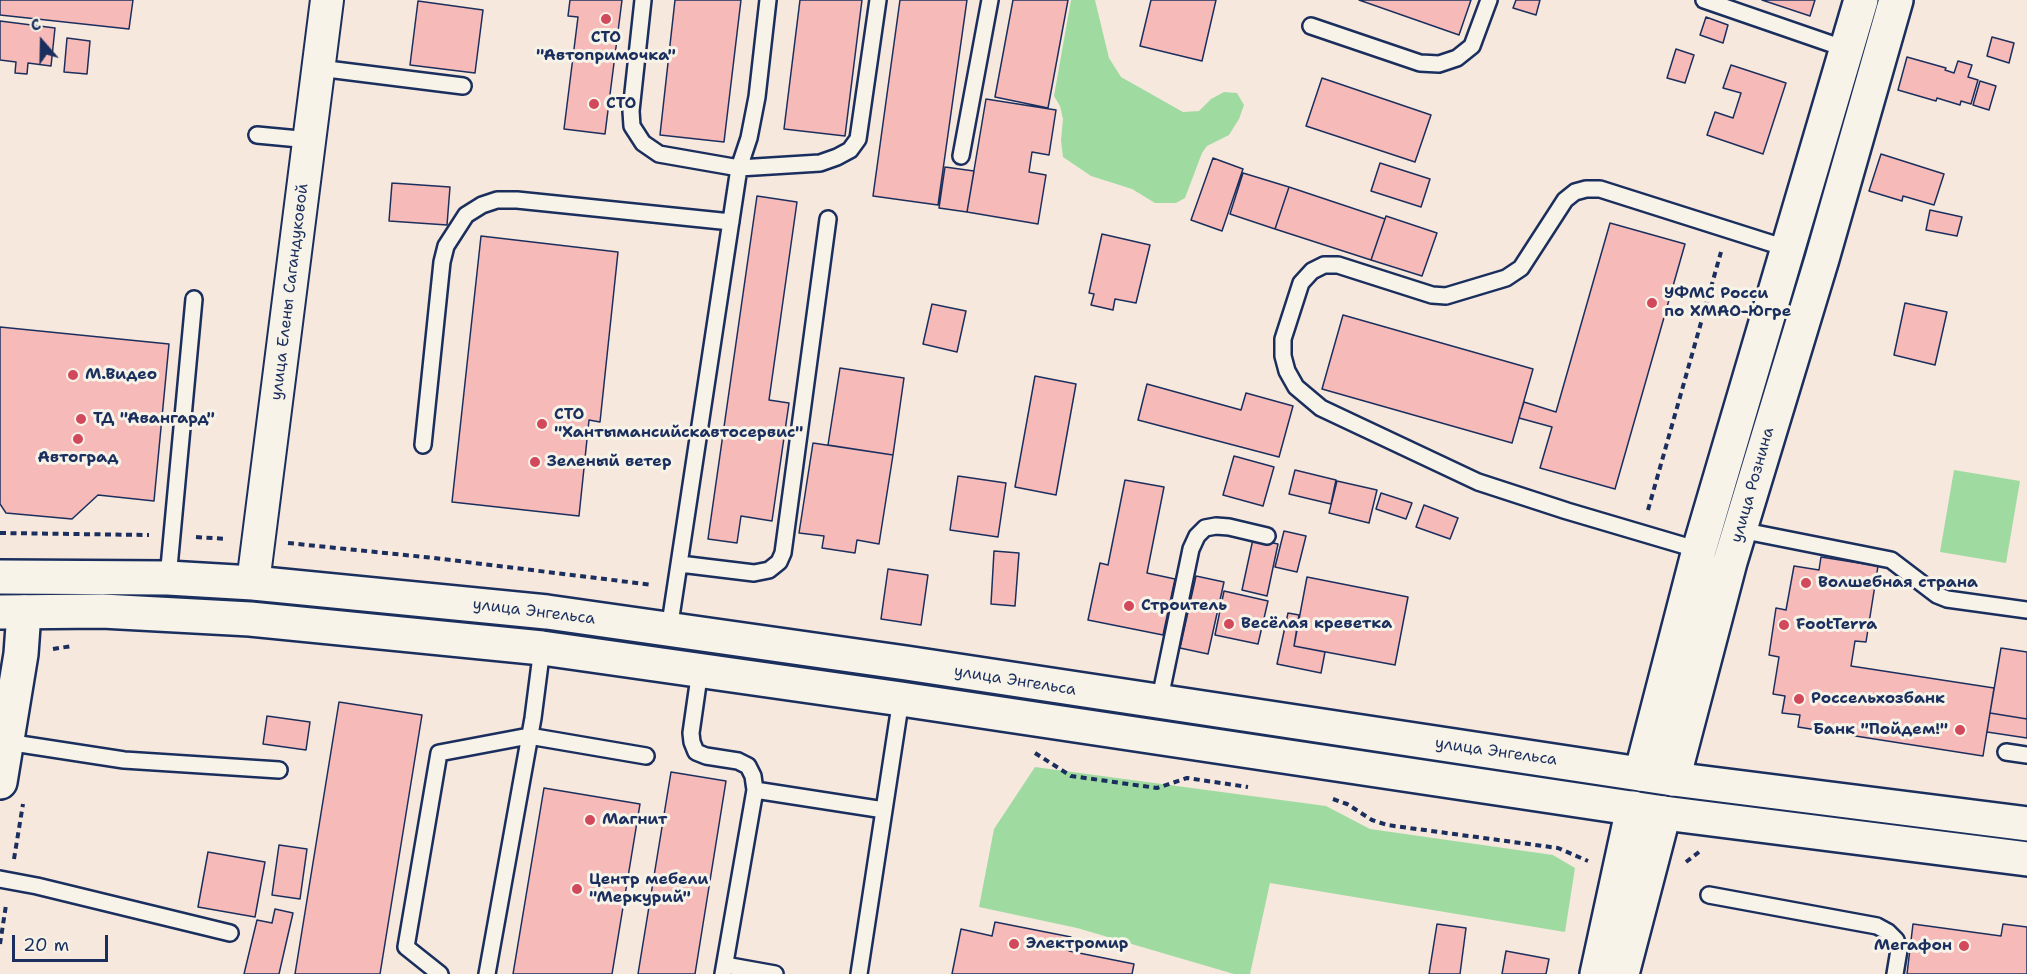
<!DOCTYPE html>
<meta charset="utf-8">
<style>
body{margin:0}
#map{position:relative;width:2027px;height:974px;overflow:hidden;background:#f7e8de;font-family:"Shantell Sans",sans-serif}
canvas{display:block}
.north{position:absolute;left:12px;top:12px;width:60px;height:60px;-webkit-text-stroke:4px #f7f3e8;paint-order:stroke;rotate:340deg;font-size:16px;font-weight:700;line-height:24px;text-align:center;color:#1b2f5e}
.north::after{content:'';display:block;margin:auto;width:21px;height:27px;background:#1b2f5e;clip-path:polygon(50% 0,100% 100%,50% 72%,0 100%)}
.scale{position:absolute;left:12px;top:935px;width:96px;height:27px;box-sizing:border-box;border:3px solid #1b2f5e;border-top:0;padding-left:8px;font-size:18px;line-height:21px;white-space:nowrap;color:#1b2f5e;-webkit-text-stroke:4px #f7f3e8;paint-order:stroke}
</style>
<div id="map">
<canvas width="2027" height="974"></canvas>
<div class="north">С</div>
<div class="scale">20 m</div>
</div>
<script>
const ctx = document.querySelector('canvas').getContext('2d');
ctx.lineJoin = 'round';
function paint(path, color) {
  ctx.fillStyle = color;
  ctx.fill(path, 'evenodd');
}
function toPath(rows) {
  const path = new Path2D();
  for (const r of rows) {
    path.moveTo(r[0], r[1]);
    for (let i = 2; i < r.length; i += 2) path.lineTo(r[i], r[i + 1]);
  }
  return path;
}
function strokePath(path, color, width, dash) {
  ctx.strokeStyle = color;
  ctx.lineWidth = width;
  ctx.lineCap = dash ? 'butt' : 'round';
  ctx.setLineDash(dash || []);
  ctx.stroke(path);
}
function drawText(font, color, halo, rows, align = 'center') {
  ctx.font = font + ' "Shantell Sans",sans-serif';
  ctx.lineWidth = 6;
  ctx.setLineDash([]);
  ctx.textBaseline = 'middle';
  ctx.strokeStyle = halo;
  ctx.fillStyle = color;
  for (const [text, x, y, turn = 0] of rows) {
    ctx.save();
    ctx.translate(x, y);
    ctx.rotate((+turn || 0) * Math.PI / 180);
    ctx.textAlign = isNaN(turn) ? turn : align;
    if (halo) ctx.strokeText(text, 0, 0);
    ctx.fillText(text, 0, 0);
    ctx.restore();
  }
}
paint(toPath([
 [1071,0,1095,0,1109,58,1121,77,1183,112,1199,111,1211,99,1224,92,1237,93,1244,105,1239,119,1229,135,1207,146,1202,153,1185,198,1176,203,1155,203,1132,189,1091,176,1063,157,1061,141,1063,119,1060,106,1054,96],
 [1954,470,2020,481,2006,563,1940,552],
 [1035,767,1326,806,1370,829,1553,855,1575,868,1565,932,1270,883,1250,974,1234,974,1077,928,979,907,994,829]
]), '#9fdba1');
const building = toPath([
 [0,0,133,0,129,29,0,15,0,0],
 [570,0,622,0,605,134,564,129,578,17,568,16,570,0],
 [675,0,741,0,724,142,660,135,675,0],
 [800,0,862,0,845,136,784,129,800,0],
 [900,0,967,0,938,205,873,196,900,0],
 [1013,0,1068,0,1048,108,995,97,1013,0],
 [1151,0,1216,0,1202,61,1140,46,1151,0],
 [1359,0,1471,0,1459,35,1359,0],
 [1516,0,1540,0,1536,15,1513,8,1516,0],
 [1762,0,1815,0,1810,16,1762,0],
 [418,1,483,10,475,73,410,65,418,1],
 [1706,17,1728,25,1723,43,1700,35,1706,17],
 [0,21,55,28,51,66,28,63,27,74,15,73,16,62,0,60,0,21],
 [1992,37,2014,43,2009,63,1987,56,1992,37],
 [67,38,90,41,87,74,64,72,67,38],
 [1676,49,1694,55,1685,83,1667,78,1676,49],
 [1907,57,1946,68,1945,70,1954,73,1958,61,1972,65,1968,77,1978,80,1971,104,1961,101,1960,105,1937,98,1936,101,1898,90,1907,57],
 [1731,65,1786,83,1763,154,1707,135,1715,112,1733,118,1741,93,1723,88,1731,65],
 [1322,78,1431,115,1415,162,1306,126,1322,78],
 [1980,81,1996,86,1989,110,1973,105,1980,81],
 [986,99,1056,110,1049,155,1032,152,1029,172,1046,175,1038,224,967,212,986,99],
 [1881,154,1944,174,1934,205,1903,196,1902,201,1869,191,1881,154],
 [1213,158,1243,169,1222,231,1191,220,1213,158],
 [1380,163,1430,179,1421,207,1371,191,1380,163],
 [945,167,974,171,967,212,939,208,945,167],
 [1243,173,1289,187,1275,229,1230,214,1243,173],
 [392,183,450,187,447,225,389,221,392,183],
 [1289,187,1385,219,1371,260,1275,229,1289,187],
 [757,196,797,202,769,400,789,403,772,521,741,516,737,543,708,539,757,196],
 [1930,210,1962,217,1957,236,1926,230,1930,210],
 [1386,216,1437,233,1422,276,1371,260,1386,216],
 [1610,223,1685,244,1615,489,1540,468,1552,427,1519,418,1524,402,1556,412,1610,223],
 [1102,234,1150,245,1136,303,1115,299,1113,310,1091,305,1094,294,1089,293,1102,234],
 [481,236,618,252,600,422,589,420,579,516,452,502,481,236],
 [1905,303,1947,312,1935,365,1894,355,1905,303],
 [932,304,966,311,957,352,923,344,932,304],
 [1343,315,1533,369,1512,443,1322,389,1343,315],
 [0,327,169,344,154,501,98,495,72,519,6,513,0,504,0,327],
 [840,368,904,378,893,455,828,445,840,368],
 [1035,376,1076,384,1056,495,1015,487,1035,376],
 [1147,384,1241,410,1246,393,1293,406,1279,457,1138,420,1147,384],
 [813,443,893,455,879,544,857,540,855,553,822,548,824,536,799,533,813,443],
 [1234,456,1274,467,1263,506,1223,495,1234,456],
 [1295,470,1336,480,1331,504,1289,494,1295,470],
 [958,476,1006,483,998,537,950,530,958,476],
 [1125,480,1164,487,1147,573,1175,579,1163,635,1088,620,1100,563,1108,565,1125,480],
 [1337,481,1377,490,1369,523,1329,513,1337,481],
 [1381,493,1412,503,1406,519,1376,509,1381,493],
 [1424,505,1458,518,1450,539,1416,527,1424,505],
 [1284,531,1306,536,1297,572,1275,567,1284,531],
 [1253,539,1278,544,1267,596,1242,590,1253,539],
 [994,551,1019,553,1015,606,991,604,994,551],
 [1821,557,1878,566,1866,642,1855,641,1851,666,1994,688,1983,756,1798,727,1800,715,1782,713,1785,696,1773,694,1779,657,1769,655,1776,608,1786,610,1794,566,1819,570,1821,557],
 [888,569,928,575,921,625,881,619,888,569],
 [1196,576,1224,582,1208,654,1180,648,1196,576],
 [1307,577,1408,597,1395,665,1294,646,1307,577],
 [1224,591,1268,601,1258,644,1215,635,1224,591],
 [1288,613,1299,615,1294,646,1325,652,1321,673,1277,664,1288,613],
 [2001,648,2027,652,2027,719,1990,713,2001,648],
 [339,702,422,715,380,974,295,974,339,702],
 [1990,713,2027,719,2027,738,1987,732,1990,713],
 [267,716,310,722,306,750,263,744,267,716],
 [671,772,726,781,695,974,638,974,671,772],
 [544,788,640,804,612,974,513,974,544,788],
 [279,845,307,849,300,899,272,895,279,845],
 [208,852,265,862,255,917,198,907,208,852],
 [275,909,293,913,279,974,244,974,257,920,272,923,275,909],
 [995,922,1071,937,1069,951,1134,964,1132,974,952,974,961,929,992,936,995,922],
 [1437,924,1466,928,1460,974,1429,974,1437,924],
 [1913,924,2001,936,2003,924,2027,927,2027,974,1907,974,1913,924],
 [1506,951,1549,959,1546,974,1502,974,1506,951]
]);
paint(building, '#f6bab8');
strokePath(building, '#1b2f5e', 1.5);
const service = toPath([
 [643,0,631,111,632,126,643,143,659,154,739,168,820,163,837,157,850,150,858,139,878,0],
 [1704,0,1846,49],
 [1311,26,1420,63,1439,64,1457,58,1472,46,1489,0],
 [319,68,463,86],
 [257,135,310,140],
 [961,156,990,0],
 [423,445,442,262,446,246,466,215,482,205,497,200,517,200,731,222],
 [1740,530,1891,560,1937,595,1947,599,2027,610],
 [1699,550,1567,511,1478,482,1321,408,1296,387,1287,371,1283,356,1283,339,1301,283,1312,271,1324,265,1338,265,1432,295,1446,296,1506,278,1521,268,1565,200,1575,192,1586,189,1600,189,1789,249],
 [680,564,754,573,769,570,779,562,783,553,828,219],
 [168,578,194,299],
 [669,630,739,168,749,138,757,97,768,0],
 [700,670,691,733,692,742,696,752,706,756,738,761,748,766,753,776,755,790,723,974],
 [1159,703,1191,549,1197,536,1205,528,1216,526,1229,527,1267,536],
 [7,742,124,760,279,770],
 [2006,752,2027,755],
 [755,790,884,810],
 [0,879,37,886,230,933],
 [1709,895,1877,926,1888,932,1896,940,1899,950,1895,974],
 [725,965,775,974],
 [440,974,406,947,439,753,529,736,646,756],
 [487,974,533,718,542,648],
 [859,974,901,699]
]);
const minor = toPath([
 [253,583,327,0]
]);
const tertiary = toPath([
 [0,782,21,654,24,612]
]);
const secondary = toPath([
 [1641,774,1699,550,1861,0],
 [1673,779,1730,562,1822,259,1896,0],
 [1597,974,1633,808],
 [1622,974,1664,813]
]);
const primary = toPath([
 [0,577,168,578,253,583,547,612,906,663,1673,779,2027,824],
 [0,612,102,611,250,619,542,648,901,699,1664,813,2027,859]
]);
strokePath(service, '#1b2f5e', 20);
strokePath(minor, '#1b2f5e', 36);
strokePath(tertiary, '#1b2f5e', 38);
strokePath(secondary, '#1b2f5e', 38);
strokePath(primary, '#1b2f5e', 38);
strokePath(toPath([
 [1648,510,1721,252],
 [0,533,149,535],
 [196,537,227,539],
 [288,543,434,558,653,585],
 [53,649,72,646],
 [1035,753,1071,776,1157,788,1187,778,1248,787],
 [1333,799,1347,804,1372,820,1387,825,1558,848,1588,861],
 [14,859,23,804],
 [1686,862,1699,852],
 [0,944,6,905]
]), '#1b2f5e', 4, [6, 4.5]);
strokePath(service, '#f7f3e8', 15);
strokePath(minor, '#f7f3e8', 32);
strokePath(tertiary, '#f7f3e8', 33);
strokePath(secondary, '#f7f3e8', 33);
strokePath(primary, '#f7f3e8', 33);
for (const [x, y, r, color] of [
 [606,19,6,"#d1495b"],
 [594,104,6,"#d1495b"],
 [1652,303,6,"#d1495b"],
 [73,375,6,"#d1495b"],
 [81,419,6,"#d1495b"],
 [542,424,6,"#d1495b"],
 [78,439,6,"#d1495b"],
 [535,462,6,"#d1495b"],
 [1806,583,6,"#d1495b"],
 [1129,606,6,"#d1495b"],
 [1229,624,6,"#d1495b"],
 [1784,625,6,"#d1495b"],
 [1799,699,6,"#d1495b"],
 [1960,730,6,"#d1495b"],
 [590,820,6,"#d1495b"],
 [577,889,6,"#d1495b"],
 [1014,944,6,"#d1495b"],
 [1964,946,6,"#d1495b"]
]) {
  const dot = new Path2D();
  dot.arc(x, y, r, 0, 2 * Math.PI);
  ctx.fillStyle = color;
  ctx.fill(dot);
  strokePath(dot, '#f7f3e8', 2);
}
drawText('bold 16px', '#1b2f5e', '#f7f3e8', [
 ["СТО",606,38,"center"],
 ["\"Автопримочка\"",606,56,"center"],
 ["СТО",606,104],
 ["УФМС Росси",1664,294],
 ["по ХМАО-Югре",1664,312],
 ["М.Видео",85,375],
 ["СТО",554,415],
 ["\"Хантымансийскавтосервис\"",554,433],
 ["ТД \"Авангард\"",93,419],
 ["Автоград",78,458,"center"],
 ["Зеленый ветер",547,462],
 ["Волшебная страна",1818,583],
 ["Строитель",1141,606],
 ["Весёлая креветка",1241,624],
 ["FootTerra",1796,625],
 ["Россельхозбанк",1811,699],
 ["Банк \"Пойдем!\"",1948,730,"right"],
 ["Магнит",602,820],
 ["Центр мебели",589,880],
 ["\"Меркурий\"",589,898],
 ["Электромир",1026,944],
 ["Мегафон",1952,946,"right"]
], 'left');
drawText('16px', '#1b2f5e', '#f7f3e8', [
 ["улица Елены Сагандуковой",290,292,-83],
 ["улица Рознина",1753,485,-74],
 ["улица Энгельса",534,612,7],
 ["улица Энгельса",1015,681,9],
 ["улица Энгельса",1496,752,8]
]);
</script>
